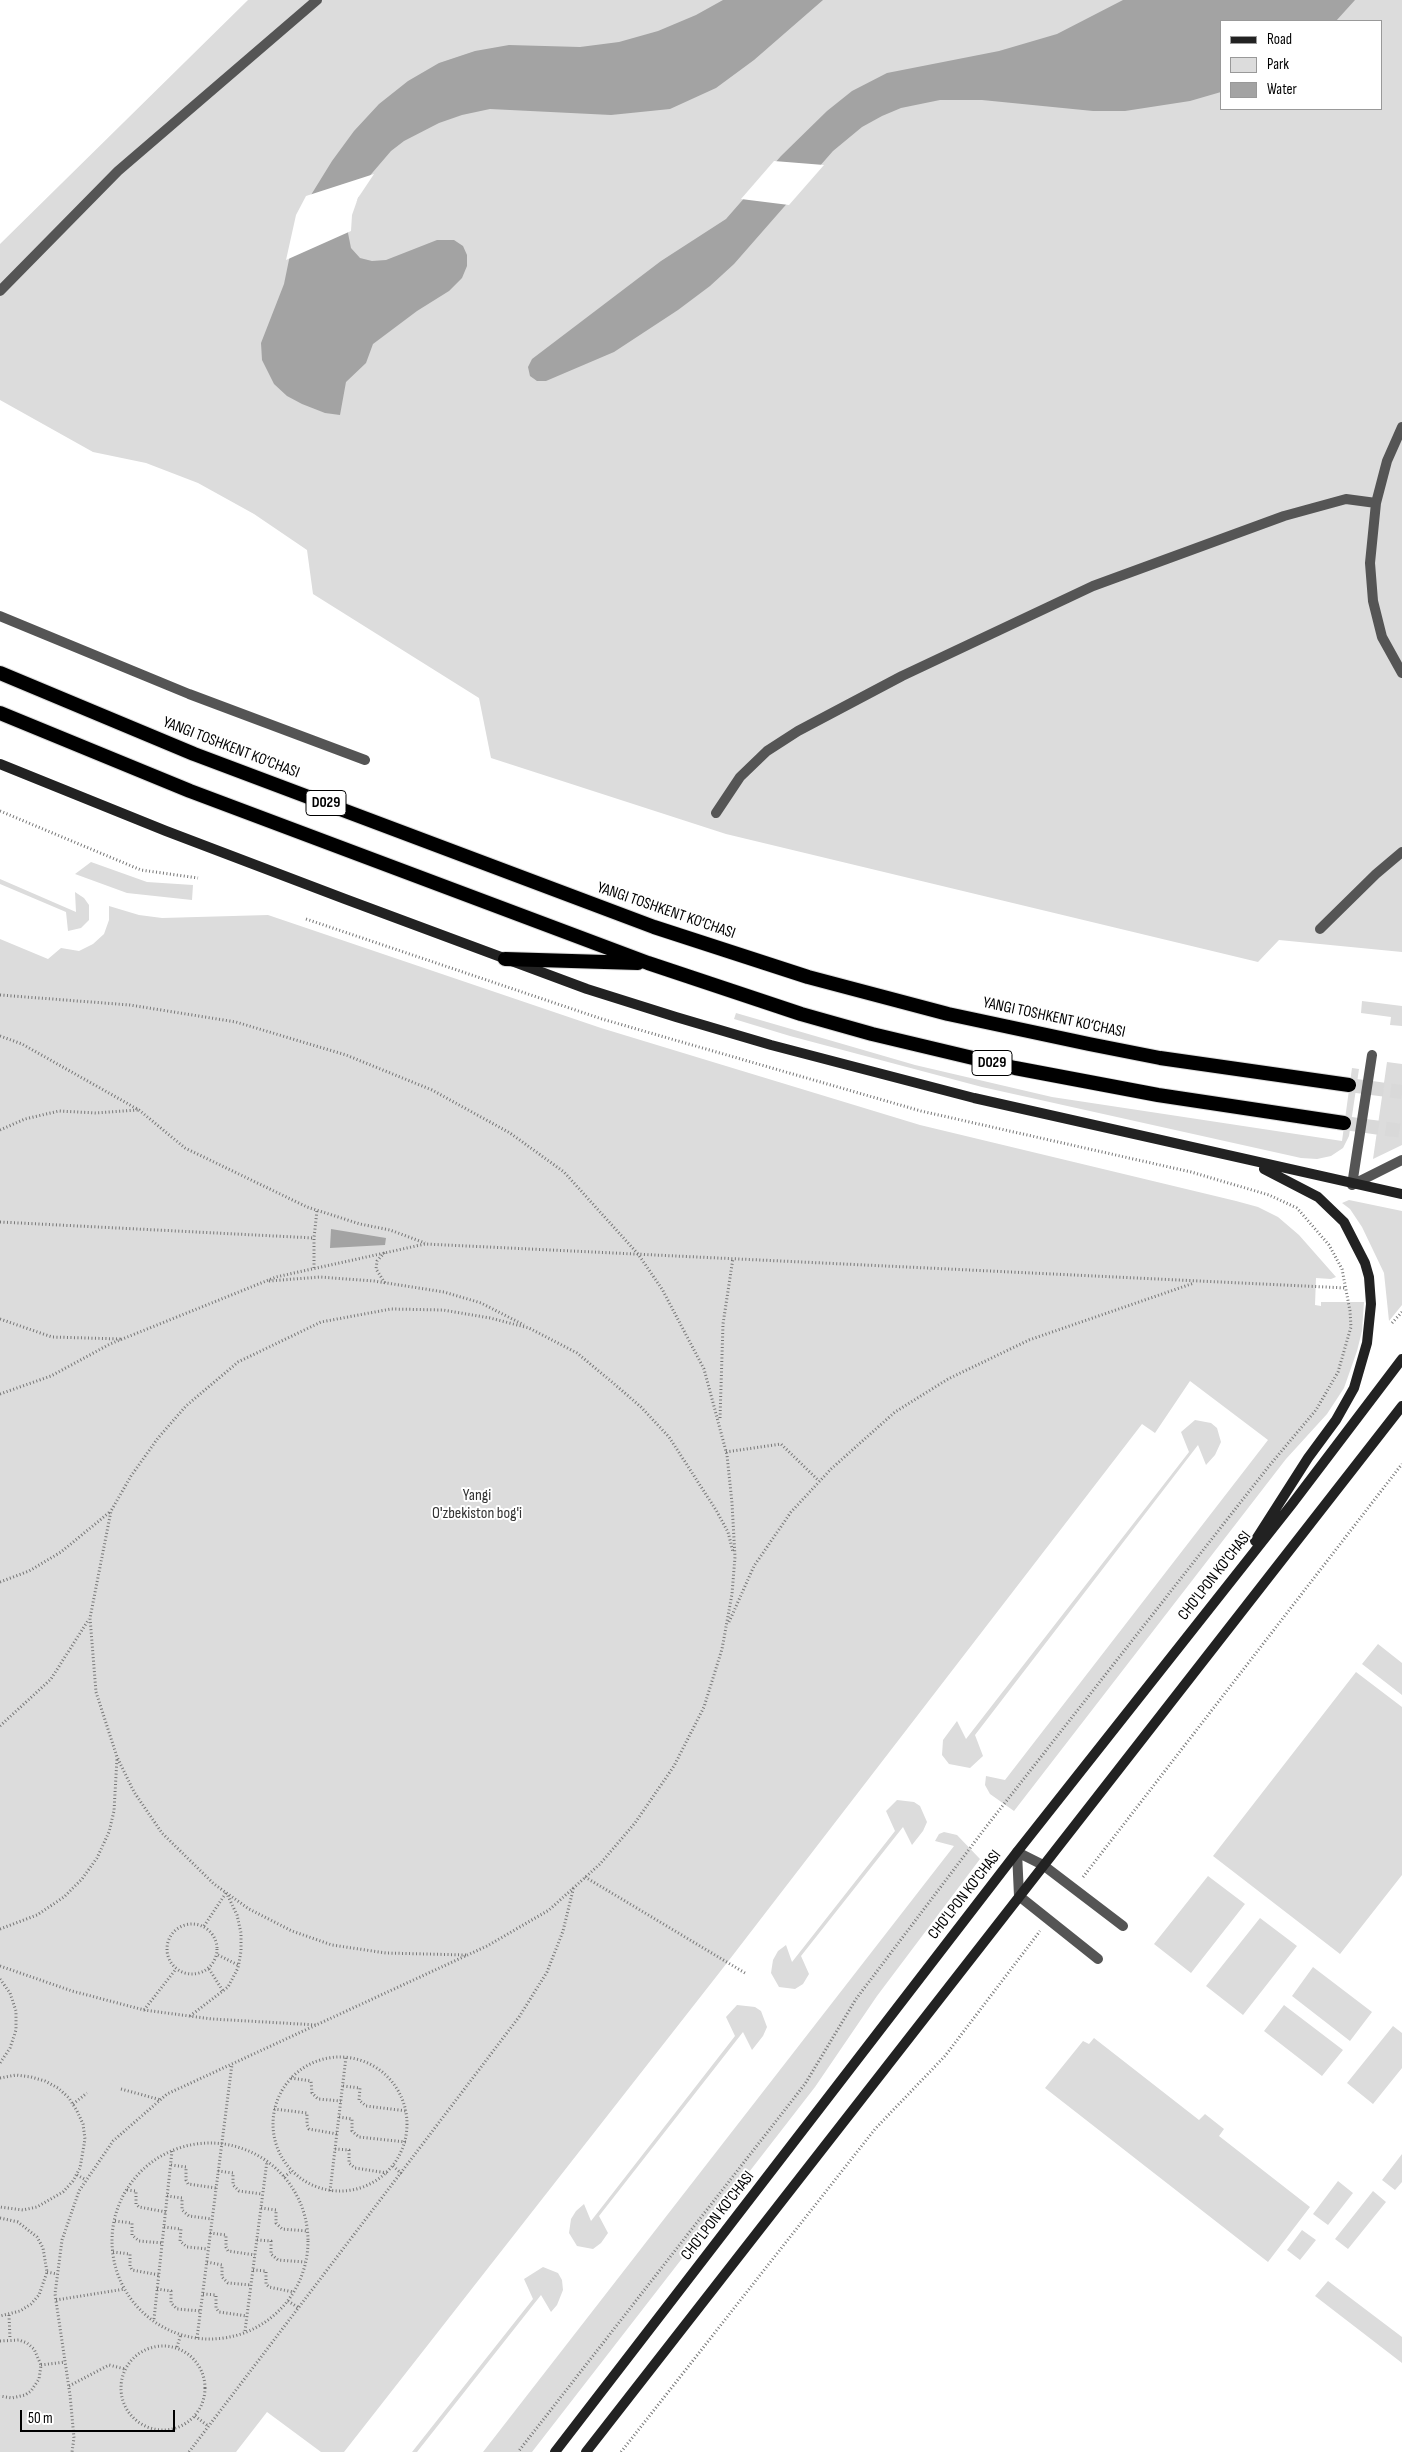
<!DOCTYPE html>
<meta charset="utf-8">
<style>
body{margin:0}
#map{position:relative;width:1402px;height:2452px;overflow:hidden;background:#fff;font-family:"Sofia Sans Condensed",sans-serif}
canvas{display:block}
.legend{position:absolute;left:1220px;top:20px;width:162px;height:90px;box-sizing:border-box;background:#fff;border:1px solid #999;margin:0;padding:6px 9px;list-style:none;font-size:15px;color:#000}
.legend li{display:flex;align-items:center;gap:10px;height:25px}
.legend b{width:25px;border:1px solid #999}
.scale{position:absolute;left:20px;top:2410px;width:155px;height:22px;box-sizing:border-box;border:2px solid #000;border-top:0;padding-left:6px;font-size:15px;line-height:18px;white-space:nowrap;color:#000;-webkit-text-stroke:4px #fff;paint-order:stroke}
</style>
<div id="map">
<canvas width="1402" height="2452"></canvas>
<ul class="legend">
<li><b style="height:6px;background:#222"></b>Road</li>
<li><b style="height:14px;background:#dcdcdc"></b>Park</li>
<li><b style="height:14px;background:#a3a3a3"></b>Water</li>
</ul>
<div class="scale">50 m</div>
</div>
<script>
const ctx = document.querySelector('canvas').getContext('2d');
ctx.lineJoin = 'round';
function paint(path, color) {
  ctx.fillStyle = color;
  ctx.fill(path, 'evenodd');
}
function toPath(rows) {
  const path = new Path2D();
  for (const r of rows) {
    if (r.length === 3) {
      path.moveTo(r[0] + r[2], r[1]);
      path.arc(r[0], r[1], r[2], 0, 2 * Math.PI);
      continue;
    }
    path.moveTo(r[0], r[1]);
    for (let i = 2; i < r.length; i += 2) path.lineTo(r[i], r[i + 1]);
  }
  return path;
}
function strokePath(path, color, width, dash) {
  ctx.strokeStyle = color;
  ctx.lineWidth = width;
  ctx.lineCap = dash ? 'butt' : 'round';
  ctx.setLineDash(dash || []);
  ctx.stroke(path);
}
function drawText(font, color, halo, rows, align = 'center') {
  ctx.font = font + ' "Sofia Sans Condensed",sans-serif';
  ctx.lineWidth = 4;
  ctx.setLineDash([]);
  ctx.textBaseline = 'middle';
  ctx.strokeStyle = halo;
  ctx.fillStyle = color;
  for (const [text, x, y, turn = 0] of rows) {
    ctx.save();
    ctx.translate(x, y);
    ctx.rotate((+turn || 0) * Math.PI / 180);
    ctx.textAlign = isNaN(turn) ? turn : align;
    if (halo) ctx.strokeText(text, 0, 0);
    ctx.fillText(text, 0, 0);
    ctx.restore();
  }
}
paint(toPath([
 [248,0,1402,0,1402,952,1279,940,1258,962,726,834,491,758,479,698,313,594,307,550,254,514,198,483,146,463,93,452,0,400,0,244],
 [1221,21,1381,21,1381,109,1221,109],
 [91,862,147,882,193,885,192,900,127,893,75,874],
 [0,879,76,912,75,892,84,898,89,905,89,920,81,928,68,931,66,912,0,884],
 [109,906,139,915,162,918,268,915,601,1028,920,1125,1236,1201,1258,1207,1278,1217,1299,1235,1336,1277,1331,1279,1316,1278,1315,1305,1321,1306,1321,1302,1364,1302,1362,1331,1357,1351,1344,1388,1327,1414,1286,1459,1014,1811,990,1794,985,1785,986,1776,1005,1780,1268,1440,1190,1381,1155,1433,1142,1424,723,1968,344,2452,321,2452,267,2412,236,2452,0,2452,0,939,48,959,61,948,79,951,93,944,104,934,109,920],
 [1362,1001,1402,1006,1402,1026,1390,1025,1391,1017,1361,1013],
 [736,1013,915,1065,1052,1097,1342,1141,1352,1068,1359,1069,1349,1136,1343,1148,1331,1156,1317,1159,1301,1158,982,1087,790,1036,734,1019],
 [1387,1062,1402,1064,1402,1145,1373,1159],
 [1349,1200,1402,1211,1402,1305,1389,1321,1384,1273,1362,1227,1350,1209,1342,1203],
 [1195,1420,1211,1423,1217,1428,1221,1442,1215,1455,1206,1465,1198,1445,975,1735,983,1756,970,1768,949,1764,942,1755,943,1740,957,1721,966,1739,1189,1452,1181,1432],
 [1378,1644,1402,1663,1402,1695,1362,1664],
 [1356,1672,1402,1707,1402,1875,1340,1954,1213,1856],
 [897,1800,914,1802,920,1806,927,1822,923,1831,912,1845,903,1827,801,1956,809,1974,803,1984,795,1989,779,1987,771,1973,773,1960,778,1951,786,1945,792,1962,895,1831,886,1811],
 [944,1832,957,1835,980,1859,877,1996,815,2087,532,2452,483,2452,954,1846,935,1841,939,1834],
 [1208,1876,1245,1904,1191,1973,1154,1944],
 [1260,1918,1297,1946,1243,2015,1206,1986],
 [1313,1967,1372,2012,1350,2041,1292,1996],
 [737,2005,755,2007,761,2011,767,2027,763,2036,752,2050,743,2032,599,2216,608,2233,601,2243,593,2249,577,2246,569,2233,571,2219,576,2211,584,2204,591,2221,735,2036,726,2017],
 [1284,2005,1343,2050,1322,2076,1264,2031],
 [1393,2026,1402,2033,1402,2068,1373,2104,1347,2083],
 [1094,2038,1199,2120,1205,2114,1224,2129,1219,2136,1310,2207,1268,2262,1045,2088,1083,2041,1089,2044],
 [1402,2154,1402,2182,1395,2190,1382,2180],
 [1338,2181,1353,2193,1328,2225,1313,2214],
 [1373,2191,1386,2202,1348,2249,1335,2239],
 [1302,2230,1316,2240,1300,2260,1287,2250],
 [543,2267,558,2273,562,2280,563,2290,557,2305,551,2312,541,2295,417,2452,412,2452,533,2299,524,2279],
 [1328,2281,1402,2337,1402,2363,1315,2296]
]), '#dcdcdc');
paint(toPath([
 [723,0,823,0,754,60,716,88,670,109,611,115,490,109,462,115,439,123,404,141,391,151,367,179,350,215,348,233,351,248,360,258,372,261,386,260,437,240,454,240,463,246,467,255,467,266,462,278,449,291,417,311,373,344,366,363,346,382,340,415,325,413,302,404,287,396,274,384,262,360,261,343,284,284,298,216,332,161,354,131,379,104,408,81,439,63,475,51,509,45,580,47,619,42,658,31,696,15],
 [1123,0,1355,0,1336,21,1221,21,1221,92,1190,101,1125,111,1093,111,982,100,940,100,901,108,882,116,862,127,833,151,734,264,710,286,678,310,614,352,546,381,537,381,530,376,528,367,532,359,661,261,726,219,781,156,827,111,852,91,887,73,999,51,1057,34],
 [331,1229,386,1238,385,1245,330,1248]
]), '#a3a3a3');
paint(toPath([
 [774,161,824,165,789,205,741,199],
 [374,174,358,198,352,215,351,231,286,260,296,215,306,196]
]), '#fff');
strokePath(toPath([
 [1349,1085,1402,1092],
 [1344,1123,1402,1131]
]), '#d9d9d9', 14, [14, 7]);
const trunk = toPath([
 [0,673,194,754,654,927,808,977,948,1014,1089,1044,1160,1058,1349,1085],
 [0,713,190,791,648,963,801,1014,872,1034,1015,1068,1158,1095,1344,1123],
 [505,959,638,963]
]);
strokePath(trunk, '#dbdbdb', 16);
strokePath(toPath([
 [0,811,141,870,198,878],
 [306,919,602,1019,921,1111,1191,1172,1269,1195,1297,1208,1329,1245,1342,1269,1350,1311,1351,1327,1338,1372,1316,1410,1269,1466,986,1827,856,1999,805,2084,518,2452],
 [0,995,130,1005,236,1022,346,1055,432,1090,510,1133,564,1172,638,1254,662,1289,704,1369,727,1455,732,1503,735,1557,732,1594,722,1649,704,1707,674,1766,635,1823,600,1864,549,1910,487,1946,167,2094,113,2141,79,2191,62,2240,55,2294,70,2395,74,2438,72,2452],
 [0,1036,22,1044,139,1110,185,1148,307,1207,360,1224,390,1230,425,1243],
 [0,1130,25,1119,59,1111,96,1113,138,1110],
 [0,1222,314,1238],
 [314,1268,314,1238,317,1210],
 [269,1281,320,1277,374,1281,444,1292,481,1303,524,1325],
 [385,1283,376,1269,377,1261,385,1252],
 [0,1319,52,1337,121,1339],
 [1392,1323,1402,1312],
 [0,1394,51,1376,110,1344,276,1277,425,1244,1346,1288],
 [720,1418,723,1324,733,1258],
 [726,1452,781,1444,819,1481],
 [0,1582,29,1571,61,1552,111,1511],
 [729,1622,754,1566,791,1512,831,1469,895,1412,948,1379,1029,1340,1194,1283],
 [0,1726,51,1679,89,1619],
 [585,1877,745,1973],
 [1083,1877,1402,1464],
 [192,1949,25],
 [204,1926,226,1893],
 [0,1929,37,1915,64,1897,82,1879,97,1858,109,1832,114,1811,117,1758],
 [218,1955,238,1965],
 [466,1955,386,1953,332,1945,292,1931,249,1909,214,1884,162,1833,134,1792,117,1757,96,1692,90,1618,111,1511,131,1476,158,1438,186,1406,238,1362,321,1322,391,1309,443,1310,490,1318,529,1328,577,1353,612,1382,641,1407,669,1437,716,1510,728,1532,733,1552],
 [0,1966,72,1991,144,2010,212,2019,317,2025],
 [209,1969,223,1991],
 [0,1979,10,1993,16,2011,16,2030,10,2048,0,2063],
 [144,2010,176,1969],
 [190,2016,228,1987,238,1968,241,1951,241,1933,237,1915,227,1894],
 [340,2124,67],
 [0,2078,16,2075,31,2077,45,2081,58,2088,69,2098,77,2111,83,2124,85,2139,80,2168,73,2181,63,2192,37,2207,23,2210,0,2207],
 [291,2078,311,2081,312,2093,318,2099,341,2101],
 [343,2086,360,2088,359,2100,366,2106,407,2111],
 [121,2089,161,2100],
 [73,2104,87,2093],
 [274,2109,307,2113,307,2125,309,2129,337,2134],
 [339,2117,352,2119,352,2131,359,2137,406,2142],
 [210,2241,98],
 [335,2149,349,2150,349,2163,355,2168,387,2173],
 [171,2165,186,2167,186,2180,188,2184,216,2188],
 [393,2166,402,2174],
 [218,2171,233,2173,233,2185,239,2191,262,2194],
 [77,2175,86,2180],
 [284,2177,292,2171],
 [127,2190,136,2191,136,2204,139,2207,166,2212],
 [330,2191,346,2057],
 [167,2196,182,2198,182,2210,189,2216,212,2219],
 [261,2208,276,2210,276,2223,282,2229,307,2231],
 [0,2218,18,2222,37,2237,43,2248,47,2272,39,2295,31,2304,20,2311,0,2316],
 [115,2221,132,2223,132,2235,139,2241,162,2243],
 [164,2227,181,2229,180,2241,187,2247,208,2249],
 [210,2233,226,2235,226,2247,228,2251,255,2255],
 [257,2240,271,2241,271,2254,278,2260,305,2262],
 [113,2252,130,2254,130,2266,132,2270,159,2275],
 [207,2262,222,2265,222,2277,228,2283,251,2285],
 [253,2270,266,2271,266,2284,269,2287,293,2292],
 [47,2272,57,2274],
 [157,2289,171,2291,171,2303,177,2309,201,2311],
 [203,2294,216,2295,216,2308,219,2312,247,2316],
 [56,2300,125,2289],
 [288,2301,299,2308],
 [9,2315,10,2339],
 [154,2319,172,2151],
 [245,2331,267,2161],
 [197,2338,232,2064],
 [0,2341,19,2340,27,2343,34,2349,41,2365,39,2379,31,2391,25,2395,12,2398,0,2396],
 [163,2388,42],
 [177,2347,181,2334],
 [41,2365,65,2362],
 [69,2386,109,2365,125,2369],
 [195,2416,208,2426],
 [189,2452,519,2017,547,1972,563,1931,574,1886],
 [621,2452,875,2129,945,2056,1040,1931]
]), '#777', 3, [1, 2.5]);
strokePath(toPath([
 [0,291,118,171,317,0],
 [1376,503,1387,461,1402,427],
 [0,616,189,694,365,760],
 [716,813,740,777,767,751,798,731,902,676,1093,586,1284,516,1346,499,1376,503,1370,563,1373,601,1382,637,1402,673],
 [1320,929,1376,874,1402,852],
 [1352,1185,1372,1055],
 [1352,1185,1402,1160],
 [1098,1959,1019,1896,1017,1852,1043,1865,1123,1926]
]), '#555', 10);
strokePath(toPath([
 [0,764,166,831,345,899,587,989,676,1017,771,1045,974,1098,1402,1194],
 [1255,1541,1308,1458,1336,1420,1354,1388,1367,1343,1371,1304,1369,1277,1365,1263,1344,1222,1318,1197,1264,1169],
 [555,2452,1017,1852,1292,1504,1402,1359],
 [586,2452,1402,1406]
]), '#222', 10);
strokePath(trunk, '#000', 14);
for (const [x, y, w] of [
 [326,803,40],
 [992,1063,40]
]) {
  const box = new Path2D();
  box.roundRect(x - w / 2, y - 12.5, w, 25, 4);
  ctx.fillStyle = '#fff';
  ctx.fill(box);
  strokePath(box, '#000', 1);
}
drawText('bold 15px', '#000', null, [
 ["D029",326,803],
 ["D029",992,1063]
]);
drawText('16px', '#000', '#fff', [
 ["YANGI TOSHKENT KO‘CHASI",231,748,21],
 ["YANGI TOSHKENT KO‘CHASI",666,911,19],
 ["YANGI TOSHKENT KO‘CHASI",1054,1018,12],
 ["CHO'LPON KO'CHASI",1215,1576,-52],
 ["CHO'LPON KO'CHASI",965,1895,-52],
 ["CHO'LPON KO'CHASI",718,2216,-52]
]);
drawText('16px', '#333', '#fff', [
 ["Yangi",477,1496],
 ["O'zbekiston bog'i",477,1514]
]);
</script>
